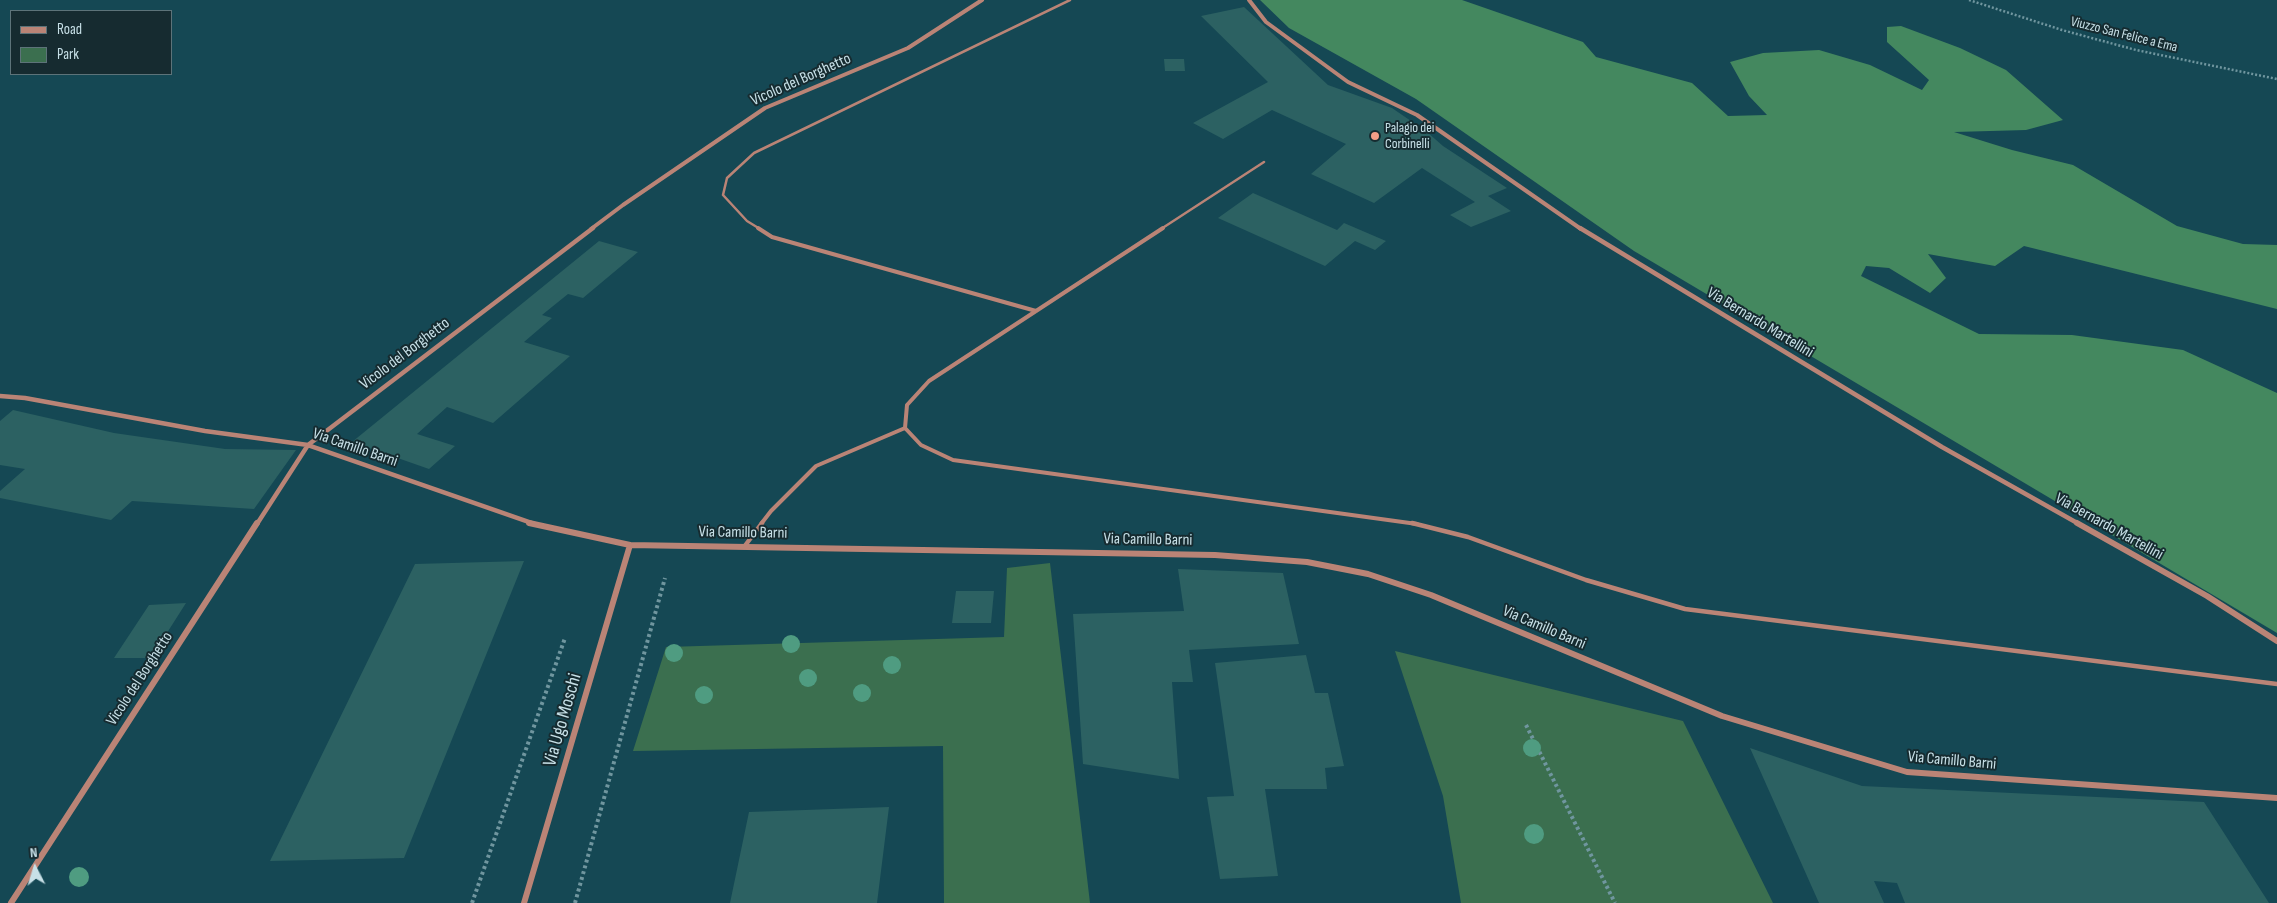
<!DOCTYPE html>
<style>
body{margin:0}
#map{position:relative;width:2277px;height:903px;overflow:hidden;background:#154854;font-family:"Sofia Sans Condensed",sans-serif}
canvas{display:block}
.legend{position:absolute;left:10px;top:10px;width:162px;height:65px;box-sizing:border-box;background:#162b30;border:1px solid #5d7379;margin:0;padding:6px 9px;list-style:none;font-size:15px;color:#c7e0e7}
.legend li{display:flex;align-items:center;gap:10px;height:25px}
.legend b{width:25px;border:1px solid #5d7379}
.north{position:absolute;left:10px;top:843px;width:50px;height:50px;-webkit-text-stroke:4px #162b30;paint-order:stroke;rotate:355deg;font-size:14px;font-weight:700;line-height:20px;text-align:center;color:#c7e0e7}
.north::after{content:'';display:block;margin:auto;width:18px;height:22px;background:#c7e0e7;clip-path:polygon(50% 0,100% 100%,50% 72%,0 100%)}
</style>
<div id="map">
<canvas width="2277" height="903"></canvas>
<ul class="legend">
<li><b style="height:6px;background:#ba8476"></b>Road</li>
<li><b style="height:14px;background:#3b6f4f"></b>Park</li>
</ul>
<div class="north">N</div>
</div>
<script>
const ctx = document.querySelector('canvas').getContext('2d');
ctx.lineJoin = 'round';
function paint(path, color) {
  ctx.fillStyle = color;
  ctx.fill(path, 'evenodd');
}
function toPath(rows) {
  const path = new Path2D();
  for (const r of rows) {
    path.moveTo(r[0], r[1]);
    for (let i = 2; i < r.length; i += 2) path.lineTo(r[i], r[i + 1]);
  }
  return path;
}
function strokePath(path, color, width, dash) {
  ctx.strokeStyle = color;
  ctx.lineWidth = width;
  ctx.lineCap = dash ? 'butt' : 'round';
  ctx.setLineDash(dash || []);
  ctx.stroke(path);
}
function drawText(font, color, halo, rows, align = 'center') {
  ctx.font = font + ' "Sofia Sans Condensed",sans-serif';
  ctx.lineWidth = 4;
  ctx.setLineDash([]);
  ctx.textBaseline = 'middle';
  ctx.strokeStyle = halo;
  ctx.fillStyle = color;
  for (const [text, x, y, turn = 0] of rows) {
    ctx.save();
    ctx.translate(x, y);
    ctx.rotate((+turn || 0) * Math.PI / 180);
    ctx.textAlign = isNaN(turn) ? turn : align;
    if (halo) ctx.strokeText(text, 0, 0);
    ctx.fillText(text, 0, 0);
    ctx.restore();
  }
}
paint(toPath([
 [1050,563,1090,903,944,903,943,746,633,751,666,647,1004,637,1007,568],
 [1395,651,1683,721,1773,903,1461,903,1443,796]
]), '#3b6f4f');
paint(toPath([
 [1260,0,1462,0,1583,42,1596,57,1692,83,1728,116,1767,115,1749,96,1730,62,1763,53,1819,50,1870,65,1922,90,1929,80,1887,42,1887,27,1901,26,1960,48,2006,70,2063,120,2026,130,1954,132,2012,150,2073,165,2177,226,2243,244,2277,245,2277,309,2024,246,1995,266,1928,254,1946,278,1930,293,1889,268,1866,266,1861,276,1979,334,2072,335,2183,350,2277,393,2277,633,1634,251,1416,99,1289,28]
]), '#44885f');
paint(toPath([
 [1244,7,1328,85,1392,108,1427,132,1443,146,1507,188,1488,196,1511,211,1471,227,1450,215,1475,202,1422,168,1374,203,1311,174,1346,144,1272,110,1223,139,1193,123,1268,82,1201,16],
 [1164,59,1184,59,1185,71,1165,71],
 [1253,193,1337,230,1344,223,1386,241,1375,250,1355,241,1325,266,1218,218],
 [599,241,638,252,583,298,568,294,542,315,552,318,524,342,570,356,493,423,447,407,417,434,455,446,429,469,352,442],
 [13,410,114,433,225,449,296,450,254,509,132,501,111,520,0,498,0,491,25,469,0,465,0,421],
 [524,561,404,858,270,861,415,564],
 [1178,569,1283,573,1299,644,1189,650,1193,682,1172,682,1179,779,1083,764,1073,614,1184,611],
 [956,591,994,591,991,623,952,623],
 [186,603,151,658,114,658,149,605],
 [1306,655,1315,693,1328,693,1344,766,1325,768,1327,789,1265,789,1278,876,1220,879,1207,797,1234,796,1215,663],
 [1750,748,1862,786,2204,802,2269,903,1905,903,1897,883,1874,881,1884,903,1819,903],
 [889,807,877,903,730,903,749,812]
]), '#2c6162');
strokePath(toPath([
 [1969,0,2062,30,2136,50,2277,79]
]), '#70969f', 2.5, [2, 2]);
strokePath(toPath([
 [1526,725,1615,903],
 [472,903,565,638],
 [575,903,665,578]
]), '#70969f', 4, [3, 3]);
strokePath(toPath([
 [760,229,747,221,723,195,727,178,754,153,1070,0],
 [1161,229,1264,162]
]), '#ba8476', 2.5);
strokePath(toPath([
 [758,228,772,237,1036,311],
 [1163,228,929,381,907,405,905,428,921,445,953,460,1417,524],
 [761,524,771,511,816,466,905,428]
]), '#ba8476', 4);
strokePath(toPath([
 [1412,523,1468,537,1586,580,1685,609,2277,684],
 [744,547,762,523]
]), '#ba8476', 4.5);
strokePath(toPath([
 [1249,0,1266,22,1348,82,1417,115,1581,229],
 [591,229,623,205,765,108,908,48,982,0]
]), '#ba8476', 4);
strokePath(toPath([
 [1580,228,1942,447,2079,524],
 [0,396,25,398,205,431,308,445,535,524],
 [257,524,308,445,593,228]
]), '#ba8476', 4.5);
strokePath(toPath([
 [529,523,630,545,1215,555,1307,562,1368,574,1431,595,1722,716,1907,772,2277,798],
 [2077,523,2207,596,2277,641],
 [11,903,257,523],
 [524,903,630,545]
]), '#ba8476', 6);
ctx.fillStyle = '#4f9c81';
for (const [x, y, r] of [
 [791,644,9],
 [674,653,9],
 [892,665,9],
 [808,678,9],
 [862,693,9],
 [704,695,9],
 [1532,748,9],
 [1534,834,10],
 [79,877,10]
]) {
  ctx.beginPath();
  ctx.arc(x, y, r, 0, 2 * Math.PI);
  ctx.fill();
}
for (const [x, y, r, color] of [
 [1375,136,5,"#f49e87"]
]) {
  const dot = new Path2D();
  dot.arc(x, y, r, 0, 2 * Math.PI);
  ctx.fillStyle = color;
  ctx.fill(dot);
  strokePath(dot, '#162b30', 2);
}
drawText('14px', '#c7e0e7', '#162b30', [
 ["Viuzzo San Felice a Ema",2124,35,14]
]);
drawText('14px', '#c7e0e7', '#162b30', [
 ["Palagio dei",1385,128],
 ["Corbinelli",1385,144]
], 'left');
drawText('16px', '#c7e0e7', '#162b30', [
 ["Vicolo del Borghetto",801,80,-24],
 ["Via Bernardo Martellini",1760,323,31],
 ["Vicolo del Borghetto",405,354,-37],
 ["Via Camillo Barni",355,448,19],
 ["Via Bernardo Martellini",2109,527,29],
 ["Via Camillo Barni",743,533,1],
 ["Via Camillo Barni",1148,540,1],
 ["Via Camillo Barni",1544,628,23],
 ["Vicolo del Borghetto",140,679,-57],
 ["Via Camillo Barni",1952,761,5]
]);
drawText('19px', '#c7e0e7', '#162b30', [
 ["Via Ugo Moschi",563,720,-74]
]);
</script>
